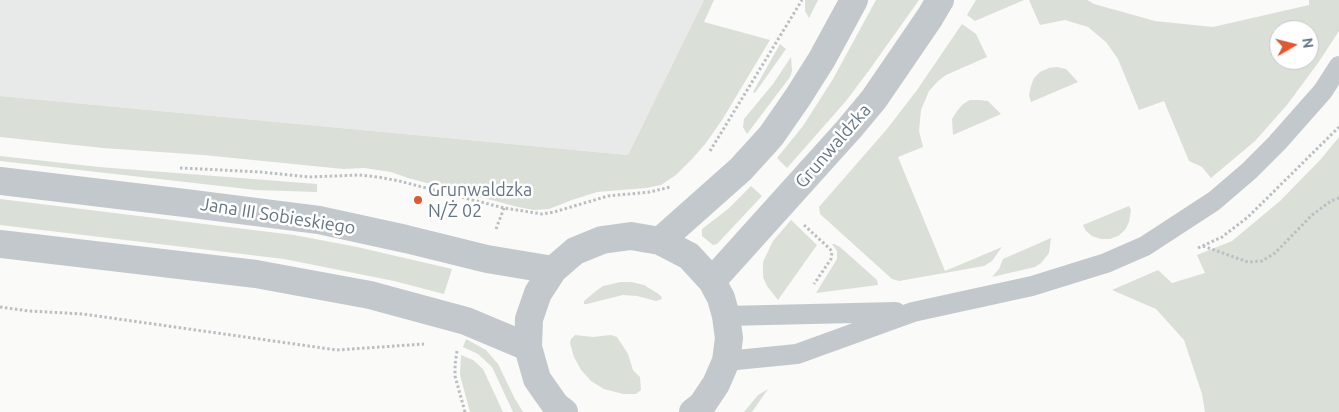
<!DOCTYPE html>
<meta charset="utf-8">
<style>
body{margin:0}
#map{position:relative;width:1339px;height:412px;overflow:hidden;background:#fafaf8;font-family:Ubuntu,sans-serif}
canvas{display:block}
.north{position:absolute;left:1269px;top:20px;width:50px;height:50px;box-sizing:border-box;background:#fff;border:1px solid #c1c8cd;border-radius:50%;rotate:82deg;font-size:14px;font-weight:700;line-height:20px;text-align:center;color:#657683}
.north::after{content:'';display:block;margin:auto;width:18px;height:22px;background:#e4572e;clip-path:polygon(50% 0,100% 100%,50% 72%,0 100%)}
</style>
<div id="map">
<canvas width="1339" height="412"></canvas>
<div class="north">N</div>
</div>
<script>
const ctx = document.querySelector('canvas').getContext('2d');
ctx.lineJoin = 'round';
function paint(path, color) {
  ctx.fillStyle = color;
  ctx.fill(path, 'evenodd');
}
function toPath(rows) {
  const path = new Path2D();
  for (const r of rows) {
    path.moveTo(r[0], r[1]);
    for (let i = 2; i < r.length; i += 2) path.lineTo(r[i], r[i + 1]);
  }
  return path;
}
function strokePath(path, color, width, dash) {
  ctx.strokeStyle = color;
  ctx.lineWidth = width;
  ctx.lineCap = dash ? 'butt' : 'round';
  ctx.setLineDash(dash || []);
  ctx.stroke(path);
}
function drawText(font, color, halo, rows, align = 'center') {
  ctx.font = font + ' Ubuntu,sans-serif';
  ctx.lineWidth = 5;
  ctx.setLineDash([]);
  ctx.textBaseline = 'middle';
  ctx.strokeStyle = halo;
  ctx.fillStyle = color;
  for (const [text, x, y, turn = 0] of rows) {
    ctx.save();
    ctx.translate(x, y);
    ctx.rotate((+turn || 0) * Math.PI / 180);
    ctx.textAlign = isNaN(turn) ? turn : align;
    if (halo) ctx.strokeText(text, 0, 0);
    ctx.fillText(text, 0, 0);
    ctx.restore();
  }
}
paint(toPath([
 [0,0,704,0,628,155,0,96]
]), '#e8e9e9');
paint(toPath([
 [704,0,714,0,704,22,770,40,722,120,706,143,692,159,676,175,661,185,646,188,597,192,572,200,549,209,534,210,518,207,408,178,391,172,364,168,343,169,203,155,103,148,0,137,0,96,628,155],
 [805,0,818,0,809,18,805,11],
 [876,0,919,0,870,69,846,101,787,168,777,158,803,126,833,79],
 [976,0,1024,0,975,21,967,15],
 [1029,0,1087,0,1094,4,1155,21,1213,27,1309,5,1309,0,1339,0,1339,31,1318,63,1287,105,1255,141,1211,178,1202,167,1189,161,1164,101,1139,110,1118,59,1106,42,1088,27,1065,20,1040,25],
 [1279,30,1309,30,1309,60,1279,60],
 [962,24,976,34,987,57,946,75,938,81,929,91,921,110,919,131,923,147,898,157,945,271,1002,247,992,261,984,266,899,281,892,279,820,214,819,207,887,129,917,90],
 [780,44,786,49,755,93,753,92],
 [791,57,792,71,790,77,747,134,743,127,744,119,773,84],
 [1057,67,1066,69,1078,82,1031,102,1029,95,1031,86,1034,78,1040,72,1049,68],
 [970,100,979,100,988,101,1001,114,953,135,952,119,957,111,963,104],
 [1339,137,1339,412,1205,412,1202,394,1184,340,1156,309,1112,290,1158,270,1172,283,1205,273,1197,255,1232,241,1280,201,1321,159],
 [0,156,99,167,317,184,317,192,256,190,0,161],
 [751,186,762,196,717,244,713,245,702,236,702,229,728,209],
 [0,199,294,235,357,247,452,269,444,294,394,281,284,259,0,225],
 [1129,206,1131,210,1129,222,1125,230,1118,236,1110,239,1101,239,1092,236,1086,231,1083,225],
 [791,220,817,245,778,300,767,286,763,277,763,262,773,241],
 [1051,238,1049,253,1041,263,1035,267,992,277,999,269,1003,259],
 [832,244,834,244,840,247,877,280,878,285,816,293,837,259,837,251],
 [621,282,631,282,644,285,657,293,661,296,662,299,656,301,637,296,623,295,587,304,584,304,584,301,596,291,603,286],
 [575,335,593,337,611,335,617,337,628,354,633,370,640,377,641,390,636,394,623,394,604,389,591,381,581,370,574,357,570,343,571,339],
 [466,339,486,350,498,364,514,397,523,412,513,412,492,367,478,354,463,347],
 [461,355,473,360,483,369,503,412,470,412,460,375],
 [768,389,752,412,744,412,758,395]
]), '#dadfd7');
strokePath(toPath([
 [710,151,802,0],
 [180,168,261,172,309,177,359,175,378,177,399,181,504,208,542,214,554,212,608,196,650,192,670,187],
 [804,225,830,249,832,252,831,259,814,284],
 [496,229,504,208],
 [1203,246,1248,262,1262,261,1275,253,1312,215,1331,201,1339,198],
 [1198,248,1222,237,1248,217,1339,127],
 [0,307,29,311,83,314,337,350,424,344],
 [457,351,455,365,455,376,465,412]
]), '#bbbfc2', 3, [2.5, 2.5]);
strokePath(toPath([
 [726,316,896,312],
 [726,361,797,354,913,312,1032,286,1106,263,1145,246,1214,201,1249,171,1277,143,1323,91,1339,66]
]), '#c3c8cc', 20);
strokePath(toPath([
 [0,181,185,203,319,220,406,239,487,259,553,270],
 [660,241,741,169,771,136,798,97,822,59,854,0],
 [0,244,256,274,370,295,466,321,528,347],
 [712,281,849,129,874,99,930,17,940,0],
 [564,412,556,406,537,379,528,347,529,319,538,293,553,270,575,251,602,240,631,236,660,241,689,256,712,281,721,298,726,316,729,338,726,361,716,384,702,405,693,412]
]), '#c3c8cc', 28);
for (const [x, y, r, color] of [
 [418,200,5,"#e4572e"]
]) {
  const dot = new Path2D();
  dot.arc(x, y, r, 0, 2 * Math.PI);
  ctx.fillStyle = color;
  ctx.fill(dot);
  strokePath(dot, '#fff', 2);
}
drawText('18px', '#657683', '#fff', [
 ["Grunwaldzka",833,146,-49],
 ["Jana III Sobieskiego",278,216,9]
]);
drawText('18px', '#657683', '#fff', [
 ["Grunwaldzka",428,190],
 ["N/Ż 02",428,211]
], 'left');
</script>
